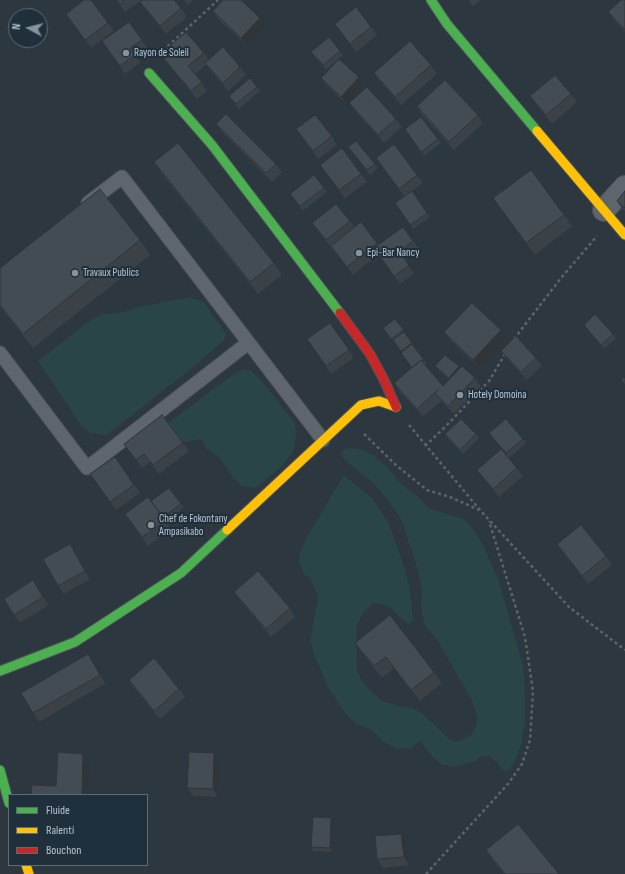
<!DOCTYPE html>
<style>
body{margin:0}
#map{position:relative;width:625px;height:874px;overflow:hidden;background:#2d373f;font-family:"Sofia Sans Condensed",sans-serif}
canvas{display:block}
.legend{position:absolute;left:8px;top:794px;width:140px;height:72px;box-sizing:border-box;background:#1f2f3b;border:1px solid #5c6b76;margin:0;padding:5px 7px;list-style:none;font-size:12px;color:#b8c4ce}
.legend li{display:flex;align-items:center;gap:8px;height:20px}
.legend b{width:20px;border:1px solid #5c6b76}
.north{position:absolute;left:8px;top:8px;width:40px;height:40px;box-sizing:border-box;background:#1f2f3b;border:1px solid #5c6b76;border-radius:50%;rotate:277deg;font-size:11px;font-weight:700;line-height:16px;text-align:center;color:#b8c4ce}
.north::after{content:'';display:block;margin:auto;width:14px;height:18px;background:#87939c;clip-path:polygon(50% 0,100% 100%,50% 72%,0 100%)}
</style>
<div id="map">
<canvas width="625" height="874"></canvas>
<ul class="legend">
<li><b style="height:5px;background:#4caf50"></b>Fluide</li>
<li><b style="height:5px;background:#ffc107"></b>Ralenti</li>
<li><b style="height:5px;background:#c62828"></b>Bouchon</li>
</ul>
<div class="north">N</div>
</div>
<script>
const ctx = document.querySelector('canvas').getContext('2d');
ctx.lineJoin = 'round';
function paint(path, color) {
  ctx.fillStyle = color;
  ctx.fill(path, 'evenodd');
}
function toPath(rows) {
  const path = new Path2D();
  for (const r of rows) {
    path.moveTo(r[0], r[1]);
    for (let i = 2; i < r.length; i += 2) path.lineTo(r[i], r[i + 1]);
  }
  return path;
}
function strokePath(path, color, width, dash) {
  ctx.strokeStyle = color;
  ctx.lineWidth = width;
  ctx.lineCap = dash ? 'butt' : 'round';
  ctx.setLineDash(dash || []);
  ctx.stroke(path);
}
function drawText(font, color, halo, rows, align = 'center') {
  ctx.font = font + ' "Sofia Sans Condensed",sans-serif';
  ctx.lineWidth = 4;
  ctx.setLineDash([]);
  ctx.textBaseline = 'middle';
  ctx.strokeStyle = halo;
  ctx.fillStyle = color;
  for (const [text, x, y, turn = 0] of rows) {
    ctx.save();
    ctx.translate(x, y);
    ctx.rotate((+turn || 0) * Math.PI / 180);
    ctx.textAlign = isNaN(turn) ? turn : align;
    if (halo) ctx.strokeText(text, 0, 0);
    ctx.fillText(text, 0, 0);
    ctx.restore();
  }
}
paint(toPath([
 [191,297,204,302,226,334,224,340,197,364,107,435,90,433,81,425,38,361,85,324,101,314,121,313,143,306],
 [244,369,250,370,261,380,295,423,296,437,293,452,281,467,256,488,241,486,230,474,220,458,207,449,202,439,182,442,168,423,232,375],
 [347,448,361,449,372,454,388,468,399,482,417,496,430,509,464,519,475,531,485,549,498,579,523,665,525,694,525,722,521,745,514,763,507,772,501,769,497,762,489,756,481,756,476,761,455,767,442,765,431,755,420,741,410,749,397,748,385,743,371,730,357,724,346,714,329,689,313,652,310,641,318,597,310,578,304,574,299,561,300,553,306,539,343,476,345,476,373,499,389,524,405,569,410,590,413,621,408,624,404,621,391,608,380,603,373,604,363,613,356,628,357,671,364,684,381,700,398,706,413,708,422,713,449,739,456,742,462,740,472,734,477,723,477,715,470,697,437,640,424,624,421,605,422,588,417,567,401,519,384,495,373,483,348,463,340,453]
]), '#294545');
const lane = toPath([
 [88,203,122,177,323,440],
 [0,353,87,468,248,343]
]);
const street = toPath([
 [604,210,625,187]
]);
const fast = toPath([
 [431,0,447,24,537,131],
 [149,73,212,145,340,313],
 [0,671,75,642,181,573,227,530],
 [0,770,9,803]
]);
const slow = toPath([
 [537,131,625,235],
 [227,530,361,405,379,401,396,407],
 [26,865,29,874]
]);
const jam = toPath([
 [340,313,370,354,383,378,396,407]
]);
strokePath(lane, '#4c5359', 15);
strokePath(street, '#4c5359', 24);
strokePath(fast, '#4c5359', 11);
strokePath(slow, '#4c5359', 11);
strokePath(jam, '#4c5359', 11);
strokePath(toPath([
 [164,51,167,47,218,0],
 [514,339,561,278,597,236],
 [409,425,480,510,569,607,625,650],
 [364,434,397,466,427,490,450,497,479,510],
 [425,446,445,427,489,381,505,354],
 [426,874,508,784,522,764,530,740,533,691,525,637,489,521]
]), '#5c6469', 2.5, [3, 3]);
strokePath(lane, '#5e656c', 13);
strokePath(street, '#5e656c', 22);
strokePath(fast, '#4caf50', 9);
strokePath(slow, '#ffc107', 9);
strokePath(jam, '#c62828', 9);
paint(toPath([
 [116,0,142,0,125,12],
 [184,0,193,0,188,5],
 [468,0,481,0,473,6],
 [625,0,625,32,614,20,608,12],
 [140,2,181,8,187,17,166,34,146,10],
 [213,11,266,26,247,46,218,19],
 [66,14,108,23,114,31,91,48],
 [129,22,147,48,136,56,140,63,125,74,102,41],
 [335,24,371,27,377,35,356,52],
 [340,51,343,55,326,70,311,52],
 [204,53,209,60,240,67,246,75,228,91,211,71,206,65,195,74,207,91,197,99,166,62,160,54],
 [431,65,437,74,401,105,380,81,374,73],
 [321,78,365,85,347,105,327,86],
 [257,87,260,91,239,109,229,96],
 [571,94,577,102,552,124,536,104,530,96],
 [349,103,396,119,402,127,384,143,355,111],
 [417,106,478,115,483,123,454,150,422,115],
 [216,124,276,164,282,172,272,182,222,132],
 [296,129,332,136,337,145,318,159],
 [405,129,438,139,441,143,424,156],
 [348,147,375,164,378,168,370,175],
 [154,162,274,263,282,275,258,294,162,174],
 [320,165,361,174,367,182,345,198],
 [381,166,417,175,423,183,412,191,430,217,413,229,395,203,404,196],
 [314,175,327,192,303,211,290,194],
 [625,191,625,211,622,209,617,201],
 [493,198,564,215,572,226,535,255],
 [350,221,354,227,361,222,378,245,403,227,419,249,405,260,414,273,400,284,379,254,353,275,312,223],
 [140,240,150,255,33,348,0,307,0,268],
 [395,319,427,364,425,365,443,386,449,380,438,370,435,366,459,366,460,368,475,378,481,387,454,414,441,401,423,417,400,392,394,383,412,368,402,352,383,328],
 [330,323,354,358,331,374,307,339],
 [584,325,613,334,616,338,604,349,587,329],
 [501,330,507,339,479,368,450,340,444,332],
 [501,351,536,358,542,366,527,380,507,359],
 [489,433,523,439,526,443,509,458],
 [445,434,476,434,479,438,463,454,448,439],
 [183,443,189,451,159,474,150,462,142,468,124,444],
 [115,457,140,493,116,510,90,474],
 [517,468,523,476,499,497,483,478,477,470],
 [169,488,184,508,166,521,171,529,148,546,125,514,151,501],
 [70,544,76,553,90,579,64,594,58,586],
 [557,544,606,556,612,565,588,584],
 [38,588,49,605,20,623,14,615],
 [234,592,290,608,295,617,271,637,240,600],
 [355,643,434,672,442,683,420,701,394,668,382,678,363,654],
 [94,662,106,683,39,722,33,713],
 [129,680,179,689,185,697,160,719,134,688],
 [220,761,218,797,193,796,187,788],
 [334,823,333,852,313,851,311,847],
 [401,834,407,842,409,865,383,868,377,859],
 [486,850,559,874,504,874,494,862]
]), '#3a4147');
paint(toPath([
 [260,18,266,26,247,46,241,38],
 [359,77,365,85,347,105,341,97],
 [501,330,507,339,479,368,473,360],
 [459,366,462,370,452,382,449,378],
 [70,544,76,553,90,579,85,571],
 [33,580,38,588,49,605,43,597],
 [88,654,94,662,106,683,100,675],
 [214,753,220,761,218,797,213,789],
 [83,754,89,762,88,795,82,795],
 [331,818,334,823,333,852,330,848],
 [401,834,407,842,409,865,404,857]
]), '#30353a');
const building = toPath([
 [84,0,91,0,108,23,85,40,66,14,84,0],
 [116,0,125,0,120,4,116,0],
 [142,0,174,0,181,8,160,26,140,2,142,0],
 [223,0,241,0,260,18,241,38,213,11,223,0],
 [621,0,625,0,625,30,608,12,621,0],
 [356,7,371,27,350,44,335,24,356,7],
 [129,22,142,40,130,48,135,55,120,66,102,41,129,22],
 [186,32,204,53,188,66,202,82,191,91,160,54,186,32],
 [329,37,340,51,323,65,311,52,329,37],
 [410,41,431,65,395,97,374,73,410,41],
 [223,47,240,67,223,83,205,63,223,47],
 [339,59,359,77,341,97,321,78,339,59],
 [555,75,571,94,546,115,530,96,555,75],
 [250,78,257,87,236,104,229,96,250,78],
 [445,80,478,115,449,142,417,106,445,80],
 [367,87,396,119,378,135,349,103,367,87],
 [226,114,276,164,266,173,216,124,226,114],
 [315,115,332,136,313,151,296,129,315,115],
 [421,117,438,139,421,152,405,129,421,117],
 [356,141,375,164,367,170,348,147,356,141],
 [178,143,274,263,250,282,154,162,178,143],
 [394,144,417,175,399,189,376,158,394,144],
 [342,148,361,174,339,190,320,165,342,148],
 [531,170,564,215,526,243,493,198,531,170],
 [314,175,324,188,300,206,290,194,314,175],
 [100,189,140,240,23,334,0,305,0,268,100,189],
 [412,191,427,213,410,225,395,203,412,191],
 [625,191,625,208,617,201,625,191],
 [336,204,350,221,326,240,312,223,336,204],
 [361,222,377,243,347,267,331,246,361,222],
 [403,227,413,241,399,252,409,265,394,276,374,248,403,227],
 [472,303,501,330,473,360,444,332,472,303],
 [595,314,613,334,601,345,584,325,595,314],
 [395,319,404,330,391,339,383,328,395,319],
 [330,323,349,350,326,366,307,339,330,323],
 [404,332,412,343,401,351,393,340,404,332],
 [516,336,536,358,521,372,501,351,516,336],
 [412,344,424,360,422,361,421,360,412,368,401,353,412,344],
 [445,355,459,366,449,378,435,366,445,355],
 [421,360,443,386,462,366,475,378,448,406,435,393,439,389,417,409,394,383,421,360],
 [625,377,625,385,621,380,625,377],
 [162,415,183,443,153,465,144,454,136,460,124,444,162,415],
 [461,419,476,434,460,450,445,434,461,419],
 [506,419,523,439,506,453,489,433,506,419],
 [501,449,517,468,493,489,477,470,501,449],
 [115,457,134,485,110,502,90,474,115,457],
 [169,488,181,504,163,517,151,501,169,488],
 [148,497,166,521,142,537,125,514,148,497],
 [581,525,606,556,582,576,557,544,581,525],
 [70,544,85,571,58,586,43,559,70,544],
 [258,571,290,608,266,629,234,592,258,571],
 [33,580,43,597,14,615,4,599,33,580],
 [390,615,434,672,411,690,386,657,374,666,355,643,390,615],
 [88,654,100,675,33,713,21,693,88,654],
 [154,658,179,689,154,711,129,680,154,658],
 [58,752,83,754,82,795,31,795,32,785,56,786,58,752],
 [189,752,214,753,213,789,187,788,189,752],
 [31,793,31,795,24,795,31,793],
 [313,817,331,818,330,848,311,847,313,817],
 [518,824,559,874,505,874,486,850,518,824],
 [401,834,404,857,377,859,375,836,401,834]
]);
paint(building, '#444c53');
strokePath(building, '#30353a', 1);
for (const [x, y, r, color] of [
 [126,53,4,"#87939c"],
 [359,253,4,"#87939c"],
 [75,273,4,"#87939c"],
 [460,395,4,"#87939c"],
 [151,525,4,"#87939c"]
]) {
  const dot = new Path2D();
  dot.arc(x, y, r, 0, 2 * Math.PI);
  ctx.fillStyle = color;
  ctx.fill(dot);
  strokePath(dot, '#1f2f3b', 1.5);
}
drawText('11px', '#b8c4ce', '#1f2f3b', [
 ["Rayon de Soleil",134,53],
 ["Epi-Bar Nancy",367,253],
 ["Travaux Publics",83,273],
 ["Hotely Domoina",468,395],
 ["Chef de Fokontany",159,519],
 ["Ampasikabo",159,532]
], 'left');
</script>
